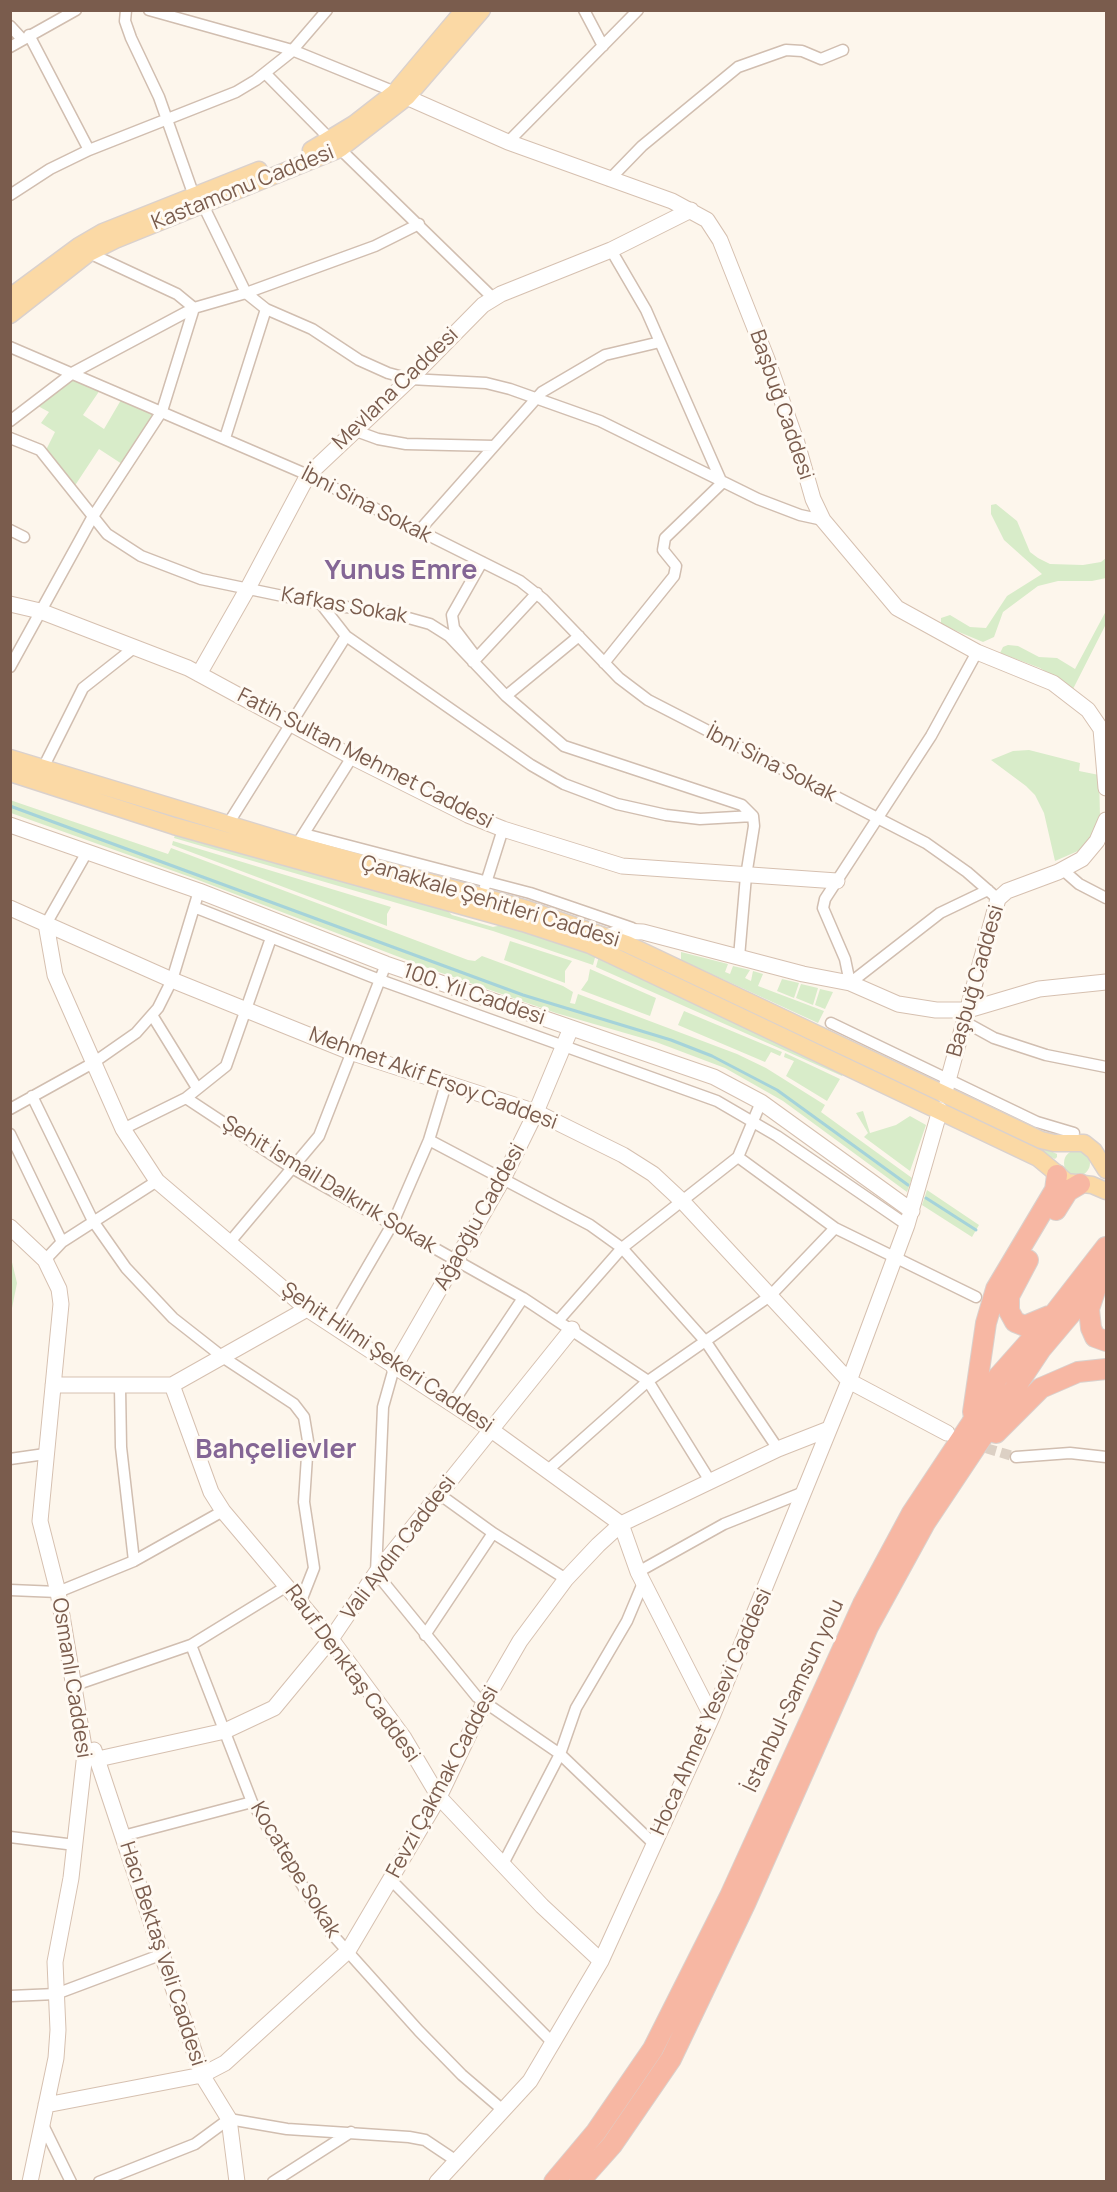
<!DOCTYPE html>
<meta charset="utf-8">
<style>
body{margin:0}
#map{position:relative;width:1117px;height:2192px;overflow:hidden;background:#fdf6ec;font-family:Manrope,sans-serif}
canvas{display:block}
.frame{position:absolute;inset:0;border:12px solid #7a5c4d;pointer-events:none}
</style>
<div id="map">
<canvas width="1117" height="2192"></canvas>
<div class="frame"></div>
</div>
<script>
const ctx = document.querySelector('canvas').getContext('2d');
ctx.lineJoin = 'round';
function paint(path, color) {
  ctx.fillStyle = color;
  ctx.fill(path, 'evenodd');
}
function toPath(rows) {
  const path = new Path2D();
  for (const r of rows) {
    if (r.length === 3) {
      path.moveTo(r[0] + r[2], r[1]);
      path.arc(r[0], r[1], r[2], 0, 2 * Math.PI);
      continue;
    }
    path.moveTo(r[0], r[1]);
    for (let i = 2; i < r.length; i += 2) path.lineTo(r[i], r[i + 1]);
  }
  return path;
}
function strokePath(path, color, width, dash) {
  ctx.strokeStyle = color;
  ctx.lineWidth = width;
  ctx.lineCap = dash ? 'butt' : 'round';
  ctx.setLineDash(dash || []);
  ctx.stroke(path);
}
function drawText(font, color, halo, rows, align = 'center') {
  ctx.font = font + ' Manrope,sans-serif';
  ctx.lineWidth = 6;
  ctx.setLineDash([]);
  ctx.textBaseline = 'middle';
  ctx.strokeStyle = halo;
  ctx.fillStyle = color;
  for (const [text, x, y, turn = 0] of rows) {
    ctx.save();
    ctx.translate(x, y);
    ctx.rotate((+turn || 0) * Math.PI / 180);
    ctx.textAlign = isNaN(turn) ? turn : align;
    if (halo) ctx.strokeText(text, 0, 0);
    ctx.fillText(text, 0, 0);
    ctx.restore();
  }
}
paint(toPath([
 [75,378,100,390,83,415,104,429,121,400,155,414,122,464,99,449,74,487,46,450,55,432,41,423,49,412,36,405],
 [996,504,1017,521,1030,552,1038,558,1050,564,1083,565,1101,562,1106,558,1106,578,1092,581,1058,581,1038,586,1003,612,994,637,983,642,947,627,941,623,941,618,950,615,970,627,986,628,1007,596,1042,574,1004,540,991,514,991,505],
 [1106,611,1106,624,1073,689,1040,668,1000,653,1003,647,1008,645,1018,646,1039,657,1057,658,1075,669],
 [1029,750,1080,763,1079,771,1099,775,1100,817,1093,836,1078,851,1055,861,1044,813,1035,795,1026,786,991,760,1013,751],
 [10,800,168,854,171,848,468,960,475,961,482,956,563,986,573,992,570,1003,575,1004,578,994,737,1054,766,1068,825,1105,821,1112,912,1178,907,1192,783,1101,725,1068,656,1042,556,1013,433,970,193,878,11,813],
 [176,832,447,910,452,915,493,927,502,925,596,954,593,965,493,931,174,838],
 [173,841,391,907,387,914,387,926,172,845],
 [510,941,572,961,565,971,565,983,504,960],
 [681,952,728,964,725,972,730,974,733,966,750,970,745,978,751,981,753,971,763,974,758,986,824,1011,818,1023,681,960],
 [599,956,603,961,843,1074,842,1076,596,967],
 [590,969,656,998,650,1016,581,990,588,980],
 [782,979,799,983,794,998,777,991],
 [801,984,818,988,813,1005,796,998],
 [820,989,833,992,825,1009,815,1005],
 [684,1011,782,1052,780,1056,771,1052,765,1062,678,1025],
 [785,1053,840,1079,827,1101,786,1076,794,1061,784,1057],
 [953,1106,1057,1154,1057,1157,1055,1159,953,1112],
 [863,1111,870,1133,896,1125,910,1116,926,1125,910,1171,864,1137,868,1133,856,1113],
 [1077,1163,13],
 [927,1190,979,1225,972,1237,922,1205],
 [11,1258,17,1283,11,1313]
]), '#d8ecc9');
strokePath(toPath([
 [10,806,523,995,671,1040,712,1056,777,1090,908,1185],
 [926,1198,976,1230]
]), '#a5d3da', 3);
strokePath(toPath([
 [972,1444,1016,1457]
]), '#dcd0c4', 10, [10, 5]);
const street = toPath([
 [126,10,125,21,131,38,159,97,194,196],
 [149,10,292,50,395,92],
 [584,10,603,46],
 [10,26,22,39],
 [29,35,89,150],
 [10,47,76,10],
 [265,73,331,140],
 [508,142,638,10],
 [340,149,493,298],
 [609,180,642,146,738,67,786,50,802,51,821,59,843,50],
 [10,195,50,169,89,150,236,92,256,80,290,53,327,10],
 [203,205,246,293,266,309,312,329,359,360,388,373,410,379,486,383,510,389,600,421,758,499,800,515,823,520],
 [10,347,308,475,520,581,543,599,619,678,648,700,926,843,967,872,998,899],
 [10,421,74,372,194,308,246,293,375,246,419,224],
 [356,431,378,439,406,444,494,446],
 [10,438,40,450,107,534,141,556,201,579,321,604,387,612,430,624,449,636,506,696,564,746,742,805,753,816,754,826,746,876,739,957],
 [225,438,266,309],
 [10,530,24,537],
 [418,532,542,392,605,355,660,342],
 [321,604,346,636,531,765,564,784,617,804,666,815,700,819,753,816],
 [473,653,454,628,452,615,482,562],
 [473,662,537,593],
 [604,663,674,576,676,566,663,550,665,538,722,483,646,310,611,250],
 [10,667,92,518,162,411,194,308,177,294,89,253],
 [506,696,579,636],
 [43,768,83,688,135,647],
 [228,824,346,636],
 [304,834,530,893,632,928],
 [301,838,352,757],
 [1063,870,1079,884,1106,898],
 [485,886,503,829],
 [194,907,380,980,717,1101,777,1136,907,1225],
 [46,924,87,852],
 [850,983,845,959,823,908,825,899,931,736,977,652],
 [850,983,940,913,988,890],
 [152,1015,197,1088],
 [965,1022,994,1038,1046,1055,1106,1067],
 [831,1023,1037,1122,1074,1133],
 [32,1096,93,1221,126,1268,173,1318,224,1358,294,1404,304,1417,308,1441,304,1502,314,1568,301,1601],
 [186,1098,292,1168,523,1298,648,1381,710,1481],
 [10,1109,93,1063,136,1033,158,1008,172,980,199,891],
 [123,1129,186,1098,226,1066,271,938],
 [10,1134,62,1242],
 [429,1140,590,1225,622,1248,706,1342,778,1449],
 [738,1157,835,1228,976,1297],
 [229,1243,319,1136,386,964],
 [45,1260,62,1242,157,1181],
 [558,1321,622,1248,738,1157,761,1102],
 [333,1326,393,1223,429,1140,446,1084],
 [394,1368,383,1407,376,1573,477,1697,560,1754,654,1844],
 [120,1387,121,1447,134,1561],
 [452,1404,523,1298],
 [1016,1457,1070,1453,1106,1457],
 [10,1459,45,1454],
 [549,1469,648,1381,770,1296,835,1228],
 [439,1494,493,1533,566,1579],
 [638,1572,724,1524,804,1492],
 [10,1590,58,1592,134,1561,223,1511],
 [425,1635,493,1533],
 [191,1645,252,1802,331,1933,419,2031,462,2075,504,2111],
 [75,1685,191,1645,287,1586],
 [123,1836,252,1802],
 [10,1837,75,1845],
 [503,1864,560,1754,576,1708,627,1621,643,1583],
 [391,1880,554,2044],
 [10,1996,56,1994,160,1955],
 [43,2125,71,2182],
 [99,2182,195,2144,229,2119,287,2129,409,2137,425,2140,458,2162],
 [273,2182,351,2132]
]);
const secondary = toPath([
 [397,93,508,142,672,201,707,220,720,240,767,359,797,443,813,499,823,520,897,608,977,652,1053,683,1088,710,1101,729,1106,788],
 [10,604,40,611,188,668,352,757,468,815,503,829,622,866,837,881],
 [199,674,248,588,308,475,410,379,483,305,501,294,611,250,691,210],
 [10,825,199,891,386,964,714,1077,761,1102,912,1211],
 [10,908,172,980,353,1053,536,1112,623,1155,653,1174,683,1202,849,1381,947,1433],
 [46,924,55,975,123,1129,157,1181,307,1309,490,1429,621,1524,638,1572,712,1717],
 [607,937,623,931,643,932,803,974,850,983,898,1004,936,1010,968,1010,1039,989,1106,982],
 [944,1095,998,899,1007,891,1058,872,1082,859,1097,841,1106,820],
 [10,1227,45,1260,59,1289,61,1304,40,1521,58,1592,85,1753,71,1878,55,1962,58,2030,56,2058,30,2182],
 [394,1368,503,1179,536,1112,571,1028],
 [53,1385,172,1385,307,1309],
 [172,1385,211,1492,223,1511,331,1639,404,1738,439,1797,542,1906,601,1961],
 [94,1750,202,2075,229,2119,237,2182],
 [98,1759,225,1731,274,1708,331,1639,376,1573,572,1329],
 [46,2105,202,2075,225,2063,348,1951,439,1797,484,1703,520,1641,566,1579,598,1545,621,1524,778,1449,829,1429],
 [437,2182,530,2081,601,1961,712,1717,849,1381,907,1225,940,1110]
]);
const primary = toPath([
 [311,150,354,124,395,92,464,10],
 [10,297,79,246,103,232,259,170],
 [10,315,89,253,115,240,340,149,407,97,482,10],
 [10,758,297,845,527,909,627,944,1041,1140,1054,1143,1084,1143,1094,1151,1106,1170],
 [10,773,174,826,523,923,590,945,1038,1158,1067,1182,1092,1185,1106,1191]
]);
const highway = toPath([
 [1056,1210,1068,1191,1080,1184],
 [1028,1260,1009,1296,1009,1311,1015,1322,1025,1326,1049,1316],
 [1096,1288,1089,1309,1091,1328,1095,1337,1106,1341],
 [973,1412,986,1323,996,1289,1055,1190,1057,1175],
 [996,1433,1041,1388,1078,1372,1106,1369],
 [554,2182,596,2132,653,2049,730,1896,863,1604,912,1513,971,1424,998,1377,1054,1314,1106,1247],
 [579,2182,612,2145,671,2059,745,1904,868,1627,925,1523,1041,1349,1106,1272]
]);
strokePath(street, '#d1beb0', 13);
strokePath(secondary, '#d6c0b0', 17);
strokePath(primary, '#dad1cd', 19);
strokePath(highway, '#dad1cd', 22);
strokePath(street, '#fff', 10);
strokePath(secondary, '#fff', 15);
strokePath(primary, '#fbd9a5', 16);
strokePath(highway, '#f7b7a3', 20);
drawText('21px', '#7a5c4d', '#fffaf3', [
 ["Kastamonu Caddesi",243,188,-22],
 ["Mevlana Caddesi",396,389,-44],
 ["Başbuğ Caddesi",781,405,71],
 ["İbni Sina Sokak",366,505,27],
 ["Kafkas Sokak",344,606,10],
 ["Fatih Sultan Mehmet Caddesi",365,759,27],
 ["İbni Sina Sokak",771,764,27],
 ["Çanakkale Şehitleri Caddesi",490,902,17],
 ["Başbuğ Caddesi",976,981,-74],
 ["100. Yıl Caddesi",474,995,19],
 ["Mehmet Akif Ersoy Caddesi",433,1079,20],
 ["Şehit İsmail Dalkırık Sokak",329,1185,31],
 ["Ağaoğlu Caddesi",480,1217,-61],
 ["Şehit Hilmi Şekeri Caddesi",387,1358,34],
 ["Vali Aydın Caddesi",399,1548,-53],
 ["Rauf Denktaş Caddesi",352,1674,54],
 ["Osmanlı Caddesi",71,1678,81],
 ["İstanbul-Samsun yolu",794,1696,-65],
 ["Hoca Ahmet Yesevi Caddesi",712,1712,-66],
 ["Fevzi Çakmak Caddesi",443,1782,-62],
 ["Kocatepe Sokak",295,1870,59],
 ["Hacı Bektaş Veli Caddesi",162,1954,72]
]);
drawText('bold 27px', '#846695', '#fffaf3', [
 ["Yunus Emre",401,571],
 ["Bahçelievler",276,1450]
]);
</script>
